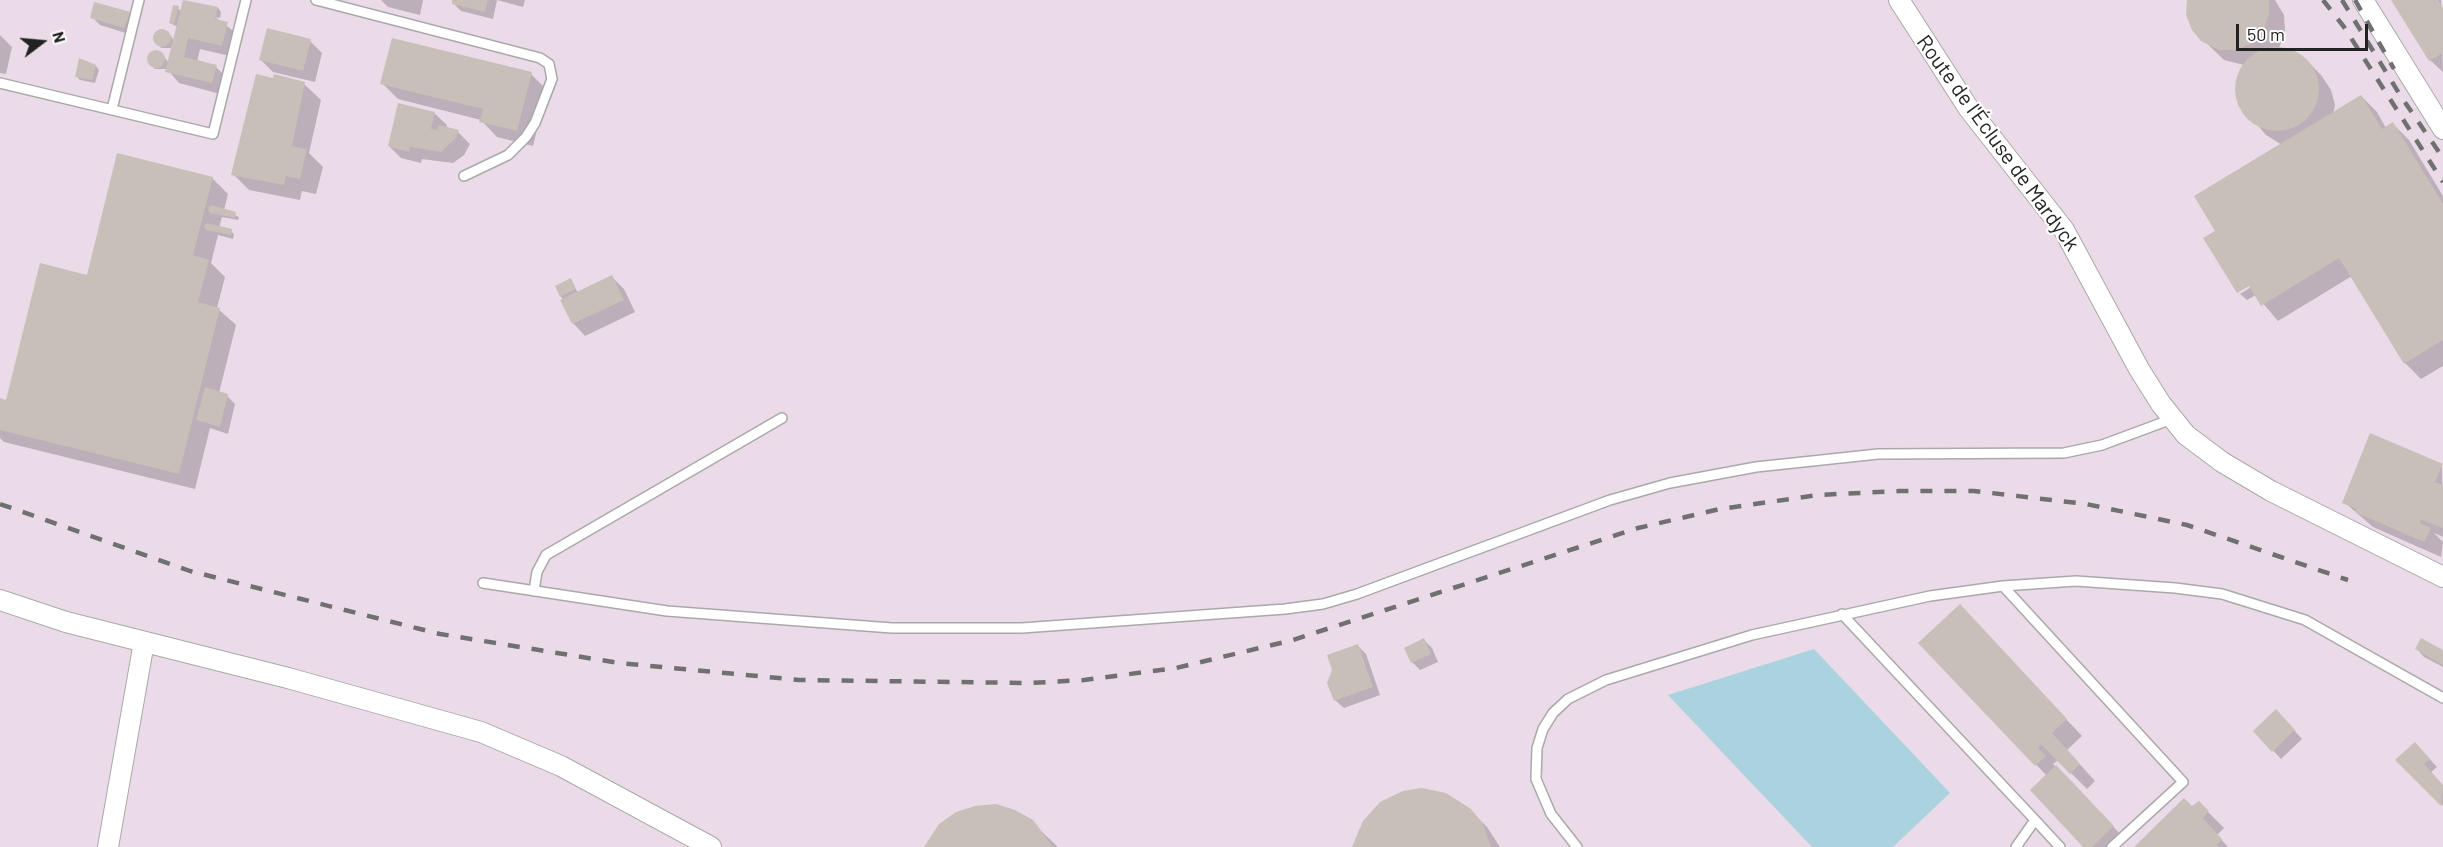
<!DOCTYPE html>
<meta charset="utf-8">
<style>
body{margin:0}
#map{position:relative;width:2443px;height:847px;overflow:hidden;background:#f2efe9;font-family:Barlow,sans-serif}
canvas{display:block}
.north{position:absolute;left:12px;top:12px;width:60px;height:60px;-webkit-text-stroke:4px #fff;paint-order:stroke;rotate:74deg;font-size:16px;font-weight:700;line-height:24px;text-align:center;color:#222}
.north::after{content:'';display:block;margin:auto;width:21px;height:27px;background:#222;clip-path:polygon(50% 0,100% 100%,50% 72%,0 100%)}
.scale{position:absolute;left:2236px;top:24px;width:132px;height:27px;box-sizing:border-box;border:3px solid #222;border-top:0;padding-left:8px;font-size:18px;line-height:21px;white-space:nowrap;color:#222;-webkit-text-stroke:4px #fff;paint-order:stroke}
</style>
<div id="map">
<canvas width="2443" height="847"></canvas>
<div class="north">N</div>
<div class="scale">50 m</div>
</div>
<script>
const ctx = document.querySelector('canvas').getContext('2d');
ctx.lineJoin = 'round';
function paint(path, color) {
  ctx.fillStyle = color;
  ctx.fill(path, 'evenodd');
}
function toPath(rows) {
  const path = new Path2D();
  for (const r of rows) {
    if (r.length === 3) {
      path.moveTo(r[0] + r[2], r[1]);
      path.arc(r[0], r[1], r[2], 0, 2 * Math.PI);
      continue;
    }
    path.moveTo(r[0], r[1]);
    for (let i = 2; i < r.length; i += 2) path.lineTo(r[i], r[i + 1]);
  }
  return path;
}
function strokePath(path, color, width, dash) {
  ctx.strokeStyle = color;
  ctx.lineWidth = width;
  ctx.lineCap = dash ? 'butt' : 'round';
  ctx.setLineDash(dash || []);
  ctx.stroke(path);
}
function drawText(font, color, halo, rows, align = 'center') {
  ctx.font = font + ' Barlow,sans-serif';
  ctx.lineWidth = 4.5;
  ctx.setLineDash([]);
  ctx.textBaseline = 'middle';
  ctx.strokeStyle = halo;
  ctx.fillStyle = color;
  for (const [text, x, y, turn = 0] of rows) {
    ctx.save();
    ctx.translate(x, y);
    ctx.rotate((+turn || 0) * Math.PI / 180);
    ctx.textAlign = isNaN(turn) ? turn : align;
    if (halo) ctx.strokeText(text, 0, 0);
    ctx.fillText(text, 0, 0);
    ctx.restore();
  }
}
paint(toPath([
 [0,0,2443,0,2443,847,0,847]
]), '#ebdbe8');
paint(toPath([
 [1814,649,1950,793,1893,847,1812,847,1668,695]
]), '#aad3df');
paint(toPath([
 [381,0,423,0,420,15,388,7],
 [454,0,525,0,523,7,497,0,493,19,461,11,453,3],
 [2188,0,2275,0,2284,15,2285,32,2279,48,2289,50,2304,58,2321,75,2331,90,2335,105,2333,114,2361,96,2377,112,2386,128,2393,124,2409,140,2443,196,2443,366,2421,379,2405,363,2352,276,2278,321,2256,295,2247,300,2240,294,2256,284,2217,231,2282,145,2266,135,2239,103,2237,86,2244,65,2224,60,2196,33],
 [2393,0,2441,0,2443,72,2430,60],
 [175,7,182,11,218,8,221,12,220,18,215,17,240,36,234,57,200,49,197,62,216,67,228,79,224,95,179,83,167,69,155,69,152,65,149,59,151,54,156,52,162,54,169,63,173,48,161,48,154,38,162,30,172,37,174,43,178,27,170,23],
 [130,13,138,21,132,35,100,25,92,17],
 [0,35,12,47,6,74,0,73],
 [310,41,322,53,315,82,273,72,261,60],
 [96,66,99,70,95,83,80,80,76,76],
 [531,74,543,86,538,106,542,110,533,146,497,137,481,120,398,99,382,83],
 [275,80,304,84,321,100,309,153,323,167,316,194,302,191,300,200,249,190,233,174],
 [434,113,447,125,446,129,458,132,470,144,464,155,453,163,422,159,421,163,401,158,389,146],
 [212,178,228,194,224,210,239,217,238,220,222,217,219,228,231,231,234,234,233,239,218,235,211,263,225,277,217,308,236,325,219,393,227,396,235,404,228,434,210,428,195,489,4,442,0,438,0,400,7,402,88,277],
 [612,277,624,289,635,312,585,336,573,323,561,296,571,280,578,293],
 [2442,465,2443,537,2434,533,2443,542,2441,557,2373,527,2344,502],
 [1976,623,2082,736,2067,750,2095,781,2087,789,2058,760,2053,764,2125,839,2116,847,2085,847,2047,776,1920,643],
 [1424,640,1432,648,1438,662,1420,670,1412,662],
 [1358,646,1366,654,1380,695,1344,708,1336,701,1329,683],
 [2417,649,2443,652,2443,667,2424,657],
 [2284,719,2302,739,2281,759,2255,731],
 [2423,752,2437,767,2431,772,2443,786,2443,806,2398,760],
 [2199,803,2224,828,2217,835,2228,847,2136,847],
 [1373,810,1470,810,1487,827,1500,847,1354,847,1359,830],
 [1024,815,1058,847,927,847]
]), '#0003');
paint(toPath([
 [183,0,218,7,215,19,228,22,222,46,188,38,184,57,217,65,212,83,165,72],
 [452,0,488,0,485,12,452,4],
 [2187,0,2269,0,2269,15,2263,31,2252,43,2237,50,2219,50,2201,41,2192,30,2186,15],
 [2391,0,2438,0,2443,8,2443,53,2429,61],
 [94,2,131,12,124,28,90,18],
 [173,5,179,6,174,24,169,23],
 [267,28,311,39,303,71,259,60],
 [162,38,9],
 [392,38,532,72,517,131,479,122,483,109,380,84],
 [2277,89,42],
 [156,59,9],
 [79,58,96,65,92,80,75,77],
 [256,74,273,78,274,74,305,82,292,146,307,149,300,179,286,176,284,185,231,175],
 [2361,95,2382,129,2393,122,2443,204,2443,340,2404,364,2339,258,2261,306,2249,286,2237,293,2203,238,2215,231,2194,196],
 [398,103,435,112,431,129,437,130,439,125,459,130,455,139,441,152,410,147,409,152,388,146],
 [117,153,213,177,193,255,209,260,198,302,220,308,179,474,0,430,0,398,6,400,40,263,87,275],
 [211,205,236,212,235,218,210,213,208,209],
 [207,223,232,229,231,235,206,230,204,226],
 [612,275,624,300,572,324,560,300],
 [571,278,576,289,560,297,555,286],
 [205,387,228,394,220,427,196,420],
 [2370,433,2443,464,2435,482,2443,485,2443,528,2421,520,2420,523,2431,528,2424,542,2355,512,2356,509,2342,503],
 [1960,604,2067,719,2052,733,2080,764,2070,774,2041,744,2038,748,2046,756,2035,766,1918,643],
 [1424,638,1431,654,1411,663,1404,648],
 [2421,638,2443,650,2443,665,2415,649],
 [1358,644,1373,687,1334,701,1327,683,1332,670,1327,655],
 [2276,709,2295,730,2272,752,2253,731],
 [2415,742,2430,759,2424,764,2443,785,2441,806,2395,760],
 [2056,765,2114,826,2092,847,2083,847,2030,790],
 [1422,788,1446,793,1471,809,1483,824,1491,847,1352,847,1363,821,1380,802,1403,791],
 [2184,798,2192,806,2199,801,2209,811,2203,818,2222,839,2217,845,2219,847,2134,847],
 [996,804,1015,810,1033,820,1053,847,924,847,939,824,956,812,975,806]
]), '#c7bfb8');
const service = toPath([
 [316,0,540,58,549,64,552,79,535,123,526,137,508,155,464,176],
 [0,83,213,134,246,0],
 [112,109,139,0],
 [483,583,667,611,892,628,1022,628,1285,609,1323,604,1357,594,1610,500,1670,483,1756,467,1878,454,2064,453,2102,445,2172,419],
 [2003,586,2183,782,2112,847],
 [534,591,537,572,546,555,782,418],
 [1842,614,2035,820,2016,847],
 [2035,820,2060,847],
 [1577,847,1551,814,1536,779,1537,748,1543,729,1553,713,1568,699,1606,680,1752,635,1930,596,2003,586,2076,581,2175,588,2222,594,2305,620,2443,698]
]);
const minor = toPath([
 [1899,0,1969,109,2064,230,2139,369,2161,404,2186,435,2222,462,2271,491,2443,577],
 [2363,0,2443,129],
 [0,600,66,622,288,678,481,732,561,766,711,847],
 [108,847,144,642]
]);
strokePath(service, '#a9a9a9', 12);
strokePath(minor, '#a9a9a9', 22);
strokePath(service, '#fff', 9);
strokePath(minor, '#fff', 20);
strokePath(toPath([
 [2323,0,2344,27,2443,182],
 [2342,0,2400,95,2443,158],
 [2355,0,2394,69],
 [0,504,190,571,440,634,619,663,799,680,1031,683,1084,680,1176,668,1293,640,1638,528,1720,509,1818,495,1899,491,1974,491,2086,504,2187,525,2348,580]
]), '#707070', 4.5, [12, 12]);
drawText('21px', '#222', '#fff', [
 ["Route de l'Écluse de Mardyck",1998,143,54]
]);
</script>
